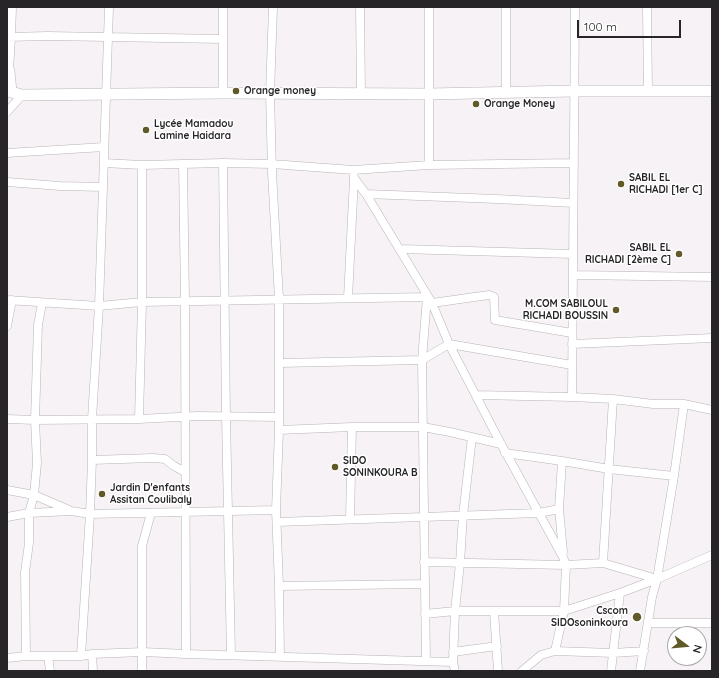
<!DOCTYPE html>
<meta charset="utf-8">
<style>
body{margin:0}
#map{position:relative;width:719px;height:678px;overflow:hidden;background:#f7f2f6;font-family:Quicksand,sans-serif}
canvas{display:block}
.frame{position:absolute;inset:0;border:8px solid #272527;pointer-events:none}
.north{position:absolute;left:667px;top:626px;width:40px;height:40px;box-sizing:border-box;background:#fff;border:1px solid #a9a8a9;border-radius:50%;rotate:106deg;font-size:11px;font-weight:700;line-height:16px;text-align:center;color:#272527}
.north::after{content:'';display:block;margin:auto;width:14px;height:18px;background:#5f5a27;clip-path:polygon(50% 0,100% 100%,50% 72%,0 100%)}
.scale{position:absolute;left:577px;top:20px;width:104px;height:18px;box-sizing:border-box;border:2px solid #272527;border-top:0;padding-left:5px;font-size:12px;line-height:14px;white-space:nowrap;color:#272527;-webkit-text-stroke:3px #fff;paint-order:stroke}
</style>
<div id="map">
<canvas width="719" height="678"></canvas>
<div class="frame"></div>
<div class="north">N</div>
<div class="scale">100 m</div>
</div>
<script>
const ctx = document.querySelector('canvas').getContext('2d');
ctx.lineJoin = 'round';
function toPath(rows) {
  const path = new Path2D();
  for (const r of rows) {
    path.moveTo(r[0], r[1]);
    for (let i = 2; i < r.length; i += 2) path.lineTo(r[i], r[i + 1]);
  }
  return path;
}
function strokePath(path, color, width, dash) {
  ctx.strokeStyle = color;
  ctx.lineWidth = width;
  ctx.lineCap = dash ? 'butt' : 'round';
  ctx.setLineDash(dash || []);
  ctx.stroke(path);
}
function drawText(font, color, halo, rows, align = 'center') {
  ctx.font = font + ' Quicksand,sans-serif';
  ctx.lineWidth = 3;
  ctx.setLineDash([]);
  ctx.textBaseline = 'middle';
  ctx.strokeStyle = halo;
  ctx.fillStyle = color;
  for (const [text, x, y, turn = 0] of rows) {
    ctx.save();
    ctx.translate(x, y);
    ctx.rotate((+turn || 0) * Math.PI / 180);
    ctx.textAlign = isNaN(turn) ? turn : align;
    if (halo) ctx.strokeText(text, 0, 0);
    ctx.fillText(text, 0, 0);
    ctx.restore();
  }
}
const street = toPath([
 [273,7,270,94,272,172,279,299,279,430,276,510,279,586,280,657],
 [360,7,361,94],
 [429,7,429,165],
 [647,7,648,92],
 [7,37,48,36,223,39],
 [9,71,11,37,12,7],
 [506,92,506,7],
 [223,93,223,7],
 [7,112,22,95],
 [7,153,104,147],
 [104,163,142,165,223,163,272,164,353,170,429,165,574,163],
 [223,163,226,417,231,655],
 [183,164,185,301,186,654],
 [353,170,354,178,366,194,432,303,449,344,501,444,563,557,566,565,564,611,555,651],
 [7,182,60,186,103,187],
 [366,194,497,199,573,203],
 [400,249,573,254],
 [573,275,712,277],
 [348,298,354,178],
 [7,300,99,306,142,302,427,297,422,360,426,661],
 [432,303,489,295,494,297,495,320,572,333],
 [7,326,12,300],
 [572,344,712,338],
 [280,363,422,360,449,344,572,365],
 [476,395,572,397,613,399,653,404,684,404,712,410],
 [572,397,575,7],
 [7,419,35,420,139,419,197,416,279,417],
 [139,419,142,302,142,165],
 [279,430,352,427,423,427,450,432,501,444],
 [505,453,562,461,609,469,674,476],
 [92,460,153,458,165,459,174,466,185,472],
 [562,461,559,509,563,552],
 [7,490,34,495,69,510],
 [7,517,29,513,71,511,90,514,276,510],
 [350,519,352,427],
 [277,522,539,513,559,509],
 [424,562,566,565,603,563,657,579],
 [603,563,613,399],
 [279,586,425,584],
 [494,611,498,671],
 [425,614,455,611,564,611,620,593,657,579,712,555],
 [648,623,712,623],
 [453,652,497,646],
 [92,654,93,671],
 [26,656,25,572,29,543,29,513,34,495,37,463,35,420,38,325,42,303],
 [48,656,50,671],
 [81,656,90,514,92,460,92,419,99,306,109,7],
 [7,658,26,656,81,656,92,654,143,652,186,654,453,662],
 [142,671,142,546,151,513],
 [455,671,453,662,455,611,460,563,463,515,472,437],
 [522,671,541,655,555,651,613,653,644,651],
 [611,671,620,593],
 [640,671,652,597,657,579,674,476,684,404]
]);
const secondary = toPath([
 [7,71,9,71,11,92,22,95,223,93,429,94,574,91,712,91]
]);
strokePath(street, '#b8b3b7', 9);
strokePath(secondary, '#b8b3b7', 12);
strokePath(street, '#fff', 8);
strokePath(secondary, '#fff', 11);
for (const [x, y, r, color] of [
 [236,91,4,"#5f5a27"],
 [476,104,4,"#5f5a27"],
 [146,130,4,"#5f5a27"],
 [621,184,4,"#5f5a27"],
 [679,254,4,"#5f5a27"],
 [616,310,4,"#5f5a27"],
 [335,467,4,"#5f5a27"],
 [102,494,4,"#5f5a27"],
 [637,617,5,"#5f5a27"]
]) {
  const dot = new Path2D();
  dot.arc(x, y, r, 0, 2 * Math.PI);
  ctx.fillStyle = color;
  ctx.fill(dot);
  strokePath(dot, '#fff', 1.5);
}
drawText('bold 10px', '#272527', '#fff', [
 ["Orange money",244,91],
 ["Orange Money",484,104],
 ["Lycée Mamadou",154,124],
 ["Lamine Haidara",154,136],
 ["SABIL EL",629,178],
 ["RICHADI [1er C]",629,190],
 ["SABIL EL",671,248,"right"],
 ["RICHADI [2ème C]",671,260,"right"],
 ["M.COM SABILOUL",608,304,"right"],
 ["RICHADI BOUSSIN",608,316,"right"],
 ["SIDO",343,461],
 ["SONINKOURA B",343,473],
 ["Jardin D'enfants",110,488],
 ["Assitan Coulibaly",110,500],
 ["Cscom",628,611,"right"],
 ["SIDOsoninkoura",628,623,"right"]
], 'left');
</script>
